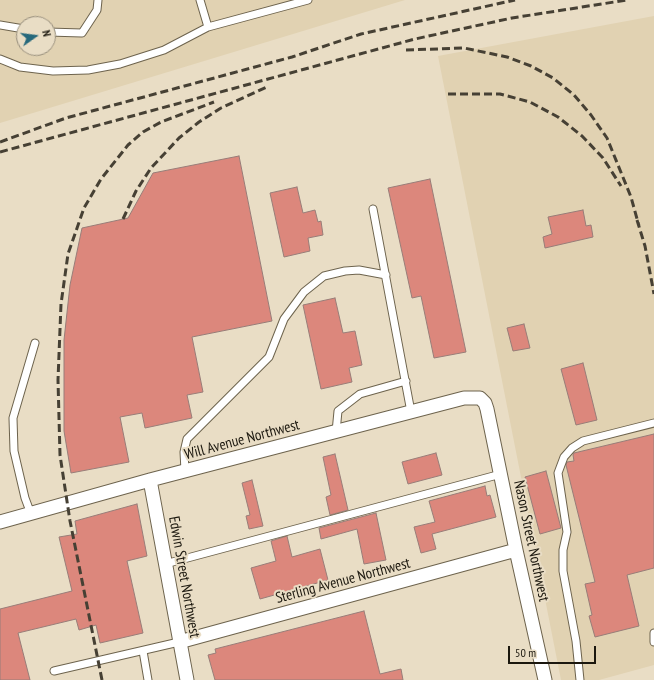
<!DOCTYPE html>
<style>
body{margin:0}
#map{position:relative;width:654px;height:680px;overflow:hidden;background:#e9ddc5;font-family:"PT Sans Narrow",sans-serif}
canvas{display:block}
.north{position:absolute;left:16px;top:16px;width:40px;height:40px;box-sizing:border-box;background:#e9ddc5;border:1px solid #978e7c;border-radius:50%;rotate:76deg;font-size:11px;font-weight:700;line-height:16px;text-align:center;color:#1b170e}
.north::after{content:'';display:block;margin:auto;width:14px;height:18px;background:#27697c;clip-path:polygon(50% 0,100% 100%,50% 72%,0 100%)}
.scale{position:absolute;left:508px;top:646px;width:88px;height:18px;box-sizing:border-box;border:2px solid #1b170e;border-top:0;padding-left:5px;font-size:12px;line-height:14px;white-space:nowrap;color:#1b170e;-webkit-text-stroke:3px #e9ddc5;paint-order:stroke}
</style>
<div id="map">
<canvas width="654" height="680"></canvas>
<div class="north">N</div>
<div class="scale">50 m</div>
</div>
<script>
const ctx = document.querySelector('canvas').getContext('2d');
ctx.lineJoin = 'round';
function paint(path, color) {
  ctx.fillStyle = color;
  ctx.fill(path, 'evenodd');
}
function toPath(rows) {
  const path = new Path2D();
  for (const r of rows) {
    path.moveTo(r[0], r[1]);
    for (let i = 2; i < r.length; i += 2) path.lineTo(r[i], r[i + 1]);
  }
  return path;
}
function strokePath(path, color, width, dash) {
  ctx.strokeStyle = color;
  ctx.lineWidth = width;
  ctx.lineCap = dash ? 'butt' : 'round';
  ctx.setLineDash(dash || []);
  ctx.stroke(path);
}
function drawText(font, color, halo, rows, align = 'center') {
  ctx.font = font + ' "PT Sans Narrow",sans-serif';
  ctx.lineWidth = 4;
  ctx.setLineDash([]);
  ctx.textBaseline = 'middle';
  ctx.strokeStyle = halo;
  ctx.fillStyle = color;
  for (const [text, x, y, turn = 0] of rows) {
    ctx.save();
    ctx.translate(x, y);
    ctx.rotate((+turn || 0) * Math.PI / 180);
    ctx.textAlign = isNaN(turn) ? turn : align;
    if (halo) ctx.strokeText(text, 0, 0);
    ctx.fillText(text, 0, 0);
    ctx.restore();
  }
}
paint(toPath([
 [0,0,405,0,0,123],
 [24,24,48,24,48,48,24,48],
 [654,16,654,665,599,680,561,680,438,56]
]), '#e1d2b2');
const building = toPath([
 [239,156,272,321,192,337,203,392,187,395,192,418,145,428,142,413,120,417,129,462,71,473,64,431,64,340,70,285,82,228,128,218,153,173,239,156],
 [430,179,466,352,434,358,421,296,412,298,388,188,430,179],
 [297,187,303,213,315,210,318,222,321,221,323,235,308,238,310,251,284,257,270,193,297,187],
 [583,210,586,226,591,225,593,237,545,248,543,237,552,234,548,217,583,210],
 [335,298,343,333,355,331,362,365,349,368,352,382,321,389,303,305,335,298],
 [524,324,530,348,513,351,507,328,524,324],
 [583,363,597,420,576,425,561,369,583,363],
 [654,434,654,568,627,575,639,626,595,637,589,616,592,615,585,584,595,582,566,465,567,462,574,461,573,455,574,453,654,434],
 [436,453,442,475,408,484,402,462,436,453],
 [335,454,348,510,330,515,326,497,331,495,323,457,335,454],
 [546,471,561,528,540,534,525,477,546,471],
 [252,480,263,526,249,529,246,516,250,515,242,483,252,480],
 [485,486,487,496,490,495,496,517,432,534,436,549,421,553,414,527,435,522,429,501,485,486],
 [137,504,147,556,127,561,143,633,100,643,96,625,79,630,76,619,18,633,30,680,0,680,0,609,72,591,59,537,77,534,75,521,137,504],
 [376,513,386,560,364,564,357,529,321,539,319,528,376,513],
 [287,536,292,557,320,549,328,580,260,599,251,568,276,561,271,541,287,536],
 [364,611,380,674,401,669,403,680,215,680,208,655,216,653,215,649,364,611]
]);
paint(building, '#dc877c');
strokePath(building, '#987d78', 1);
const service = toPath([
 [200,0,208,27],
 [0,25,24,29],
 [48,32,82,33,97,10,98,0],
 [0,59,20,67,53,71,88,70,120,64,164,50,208,27,308,0],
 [373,209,411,412],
 [336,432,338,411,360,394,406,381],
 [185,471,184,452,187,439,269,357,284,319,304,292,324,276,345,271,359,270,386,275],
 [31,514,25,498,14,451,13,418,35,343],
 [165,564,501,474],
 [654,633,654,642],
 [143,651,148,680],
 [54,671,179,642],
 [580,680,576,641,563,571,563,550,567,532,558,473,564,457,572,448,583,441,654,423]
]);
const minor = toPath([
 [150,480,187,680],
 [0,522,150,480,464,398,480,398,485,403,487,409,516,550,545,680],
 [179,642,516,550]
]);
strokePath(service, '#6d634d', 9);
strokePath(minor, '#6d634d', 15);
strokePath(service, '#fff', 7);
strokePath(minor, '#fff', 13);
strokePath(toPath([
 [406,50,464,48,507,57,531,66,553,78,574,95,591,115,607,138,631,197,639,226],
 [448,94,500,94,530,102,558,117,582,136,603,158,621,186],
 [0,142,66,118,292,57,361,34,515,0],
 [0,152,415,39,512,18,627,0],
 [123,219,136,191,151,168,179,138,199,122,221,108,269,86],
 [637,220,645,246,654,294],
 [102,680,70,521,60,455,58,380,61,304,68,254,84,208,101,179,128,145,143,132,161,122,214,102]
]), '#464034', 3, [8, 4]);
drawText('15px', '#1b170e', '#e9ddc5', [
 ["Will Avenue Northwest",242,440,-15],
 ["Nason Street Northwest",531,541,78],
 ["Edwin Street Northwest",184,577,80],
 ["Sterling Avenue Northwest",343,581,-15]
]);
</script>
